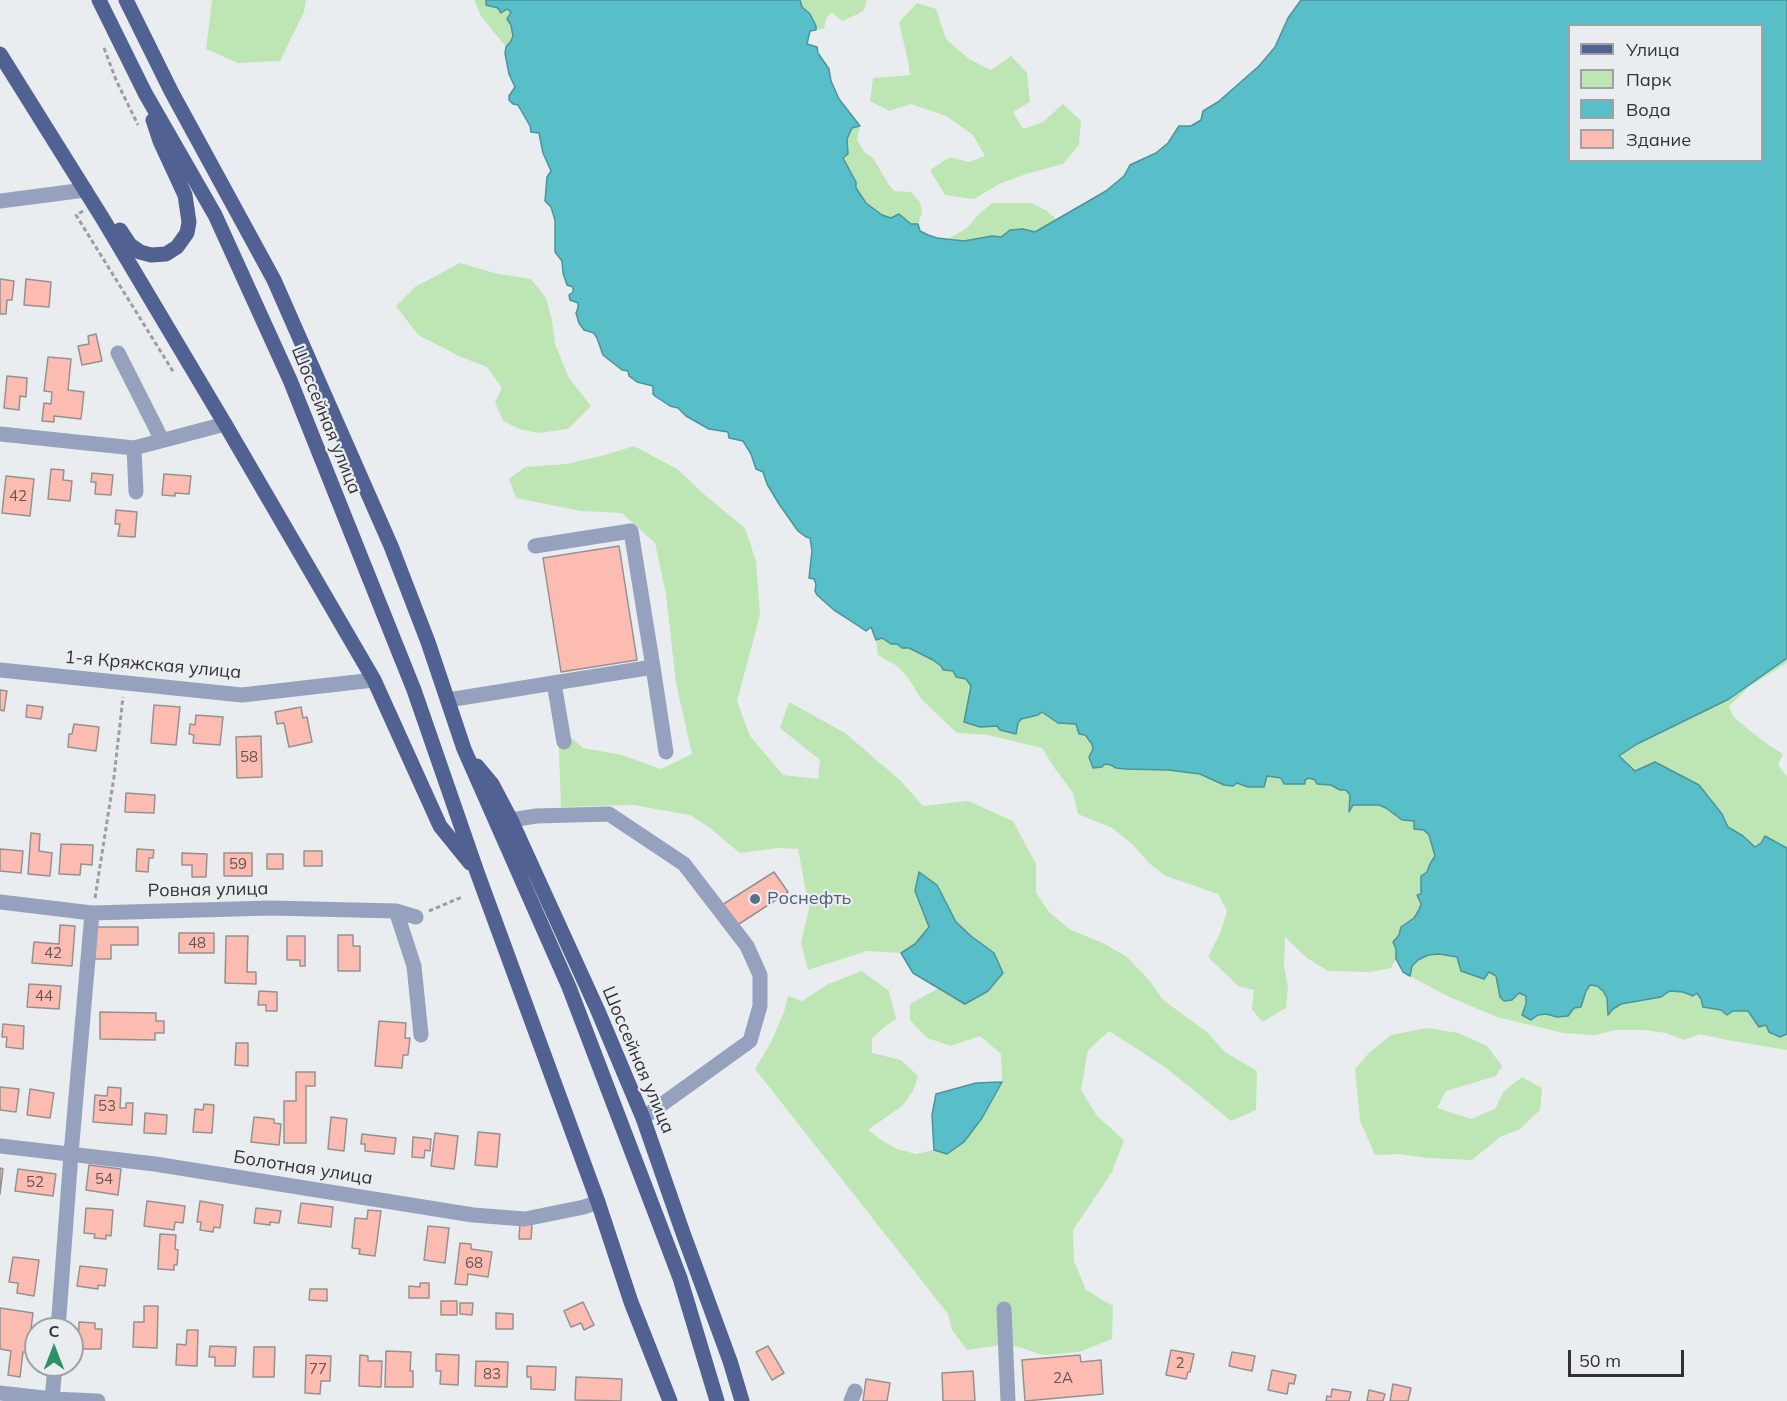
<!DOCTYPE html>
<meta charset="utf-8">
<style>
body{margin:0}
#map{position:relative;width:1787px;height:1401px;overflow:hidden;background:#e9edf0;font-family:Mulish,sans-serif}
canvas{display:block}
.legend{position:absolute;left:1568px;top:24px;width:195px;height:138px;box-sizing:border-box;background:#e9edf0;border:2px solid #9fa2a4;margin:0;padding:8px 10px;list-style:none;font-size:18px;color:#313233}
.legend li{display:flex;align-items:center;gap:12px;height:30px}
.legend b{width:30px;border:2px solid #9fa2a4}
.north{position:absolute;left:24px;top:1317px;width:60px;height:60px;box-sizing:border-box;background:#e9edf0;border:2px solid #9fa2a4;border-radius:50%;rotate:0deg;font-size:16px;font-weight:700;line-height:24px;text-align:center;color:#313233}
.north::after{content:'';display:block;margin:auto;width:21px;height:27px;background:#30906a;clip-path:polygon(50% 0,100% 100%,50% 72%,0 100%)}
.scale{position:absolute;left:1568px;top:1350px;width:116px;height:27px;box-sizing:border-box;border:3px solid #313233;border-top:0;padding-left:8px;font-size:18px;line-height:21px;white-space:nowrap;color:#313233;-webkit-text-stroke:4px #e9edf0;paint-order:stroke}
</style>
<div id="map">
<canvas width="1787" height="1401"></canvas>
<ul class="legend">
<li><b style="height:8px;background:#506192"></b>Улица</li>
<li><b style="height:16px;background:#bee6b4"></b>Парк</li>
<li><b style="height:16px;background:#58bec8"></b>Вода</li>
<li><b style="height:16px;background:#fcbcb2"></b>Здание</li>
</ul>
<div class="north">С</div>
<div class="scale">50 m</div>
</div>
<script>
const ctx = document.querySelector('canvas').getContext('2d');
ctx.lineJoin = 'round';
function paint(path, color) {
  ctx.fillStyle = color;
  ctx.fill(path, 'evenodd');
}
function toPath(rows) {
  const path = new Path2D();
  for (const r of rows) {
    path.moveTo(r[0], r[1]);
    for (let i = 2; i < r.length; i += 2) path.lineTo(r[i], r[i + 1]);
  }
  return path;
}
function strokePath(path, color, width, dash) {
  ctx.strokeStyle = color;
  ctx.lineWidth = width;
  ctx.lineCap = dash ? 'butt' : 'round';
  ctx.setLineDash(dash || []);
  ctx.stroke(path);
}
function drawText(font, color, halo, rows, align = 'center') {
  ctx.font = font + ' Mulish,sans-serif';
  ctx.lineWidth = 4.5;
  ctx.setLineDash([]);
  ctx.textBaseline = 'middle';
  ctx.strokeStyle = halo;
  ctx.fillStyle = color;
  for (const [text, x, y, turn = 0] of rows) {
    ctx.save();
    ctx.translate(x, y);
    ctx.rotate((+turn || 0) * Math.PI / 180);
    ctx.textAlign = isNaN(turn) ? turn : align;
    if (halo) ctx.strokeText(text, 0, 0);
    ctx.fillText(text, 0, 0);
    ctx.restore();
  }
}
paint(toPath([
 [212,0,306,0,304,12,280,61,238,63,206,49],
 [474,0,486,0,486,5,507,9,511,12,511,25,513,36,511,41,506,47,481,16],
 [800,0,867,0,864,10,858,14,842,21,832,13,826,18,824,29,816,30,816,26,810,14,802,7],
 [917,3,936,9,946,39,969,59,991,70,1011,56,1027,73,1030,102,1013,112,1023,129,1043,122,1063,104,1081,121,1079,145,1063,164,1026,174,999,184,974,199,945,195,930,170,950,157,969,162,985,156,973,135,946,116,911,104,889,111,870,101,873,78,910,75,908,61,899,22],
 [860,126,857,140,865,153,873,158,889,185,894,191,911,192,920,202,922,213,918,224,911,224,882,215,866,203,856,188,856,182,843,158,848,154,847,139,852,128],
 [992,203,1032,203,1047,211,1056,219,1035,232,1023,229,1010,230,1001,237,991,236,964,241,948,239,967,228,978,215],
 [460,263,498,274,531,279,546,298,552,320,555,344,569,378,591,406,568,429,538,433,519,429,503,421,495,402,502,388,487,367,461,357,418,335,396,306,415,287],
 [634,446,677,469,707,497,745,528,756,561,760,615,737,701,750,736,783,775,818,779,820,760,780,728,789,702,845,733,900,780,923,806,968,801,1013,821,1036,864,1036,893,1050,913,1071,930,1103,943,1127,957,1150,981,1163,1000,1207,1032,1225,1052,1257,1071,1256,1110,1231,1121,1165,1067,1109,1031,1088,1050,1081,1090,1097,1116,1124,1140,1112,1172,1073,1230,1074,1261,1086,1290,1113,1306,1112,1339,1079,1352,1043,1355,1009,1344,967,1350,952,1330,948,1314,755,1069,771,1042,784,1012,788,996,802,1001,828,984,862,971,889,991,896,1019,883,1028,872,1039,872,1053,901,1060,918,1076,913,1091,902,1106,868,1130,881,1140,897,1149,916,1154,933,1150,932,1115,936,1094,976,1083,1002,1081,1001,1054,980,1036,951,1046,927,1038,910,1020,910,1004,939,988,913,973,901,953,867,951,808,970,801,943,809,908,798,849,778,848,740,853,710,828,690,815,633,805,561,807,558,726,583,748,622,755,661,769,692,754,676,683,666,594,655,543,622,513,581,511,516,498,509,479,525,467,566,464,605,455],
 [883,637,891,644,897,644,902,648,909,648,933,660,941,666,943,670,953,672,961,678,966,679,971,686,965,716,969,724,980,727,997,726,1000,730,1010,733,1021,719,1042,711,1058,723,1076,724,1078,730,1092,744,1093,749,1089,757,1092,763,1111,765,1116,768,1125,769,1168,769,1200,774,1224,785,1233,786,1237,783,1248,787,1264,787,1267,776,1281,778,1284,784,1309,778,1315,780,1318,784,1331,785,1346,789,1350,795,1349,810,1353,805,1379,805,1386,808,1396,816,1415,821,1414,829,1424,830,1429,835,1435,856,1430,864,1422,886,1419,910,1414,918,1401,927,1396,949,1396,959,1391,968,1370,972,1328,971,1307,958,1285,937,1284,966,1288,987,1286,1008,1262,1022,1252,1009,1254,990,1238,986,1208,957,1221,931,1227,911,1218,894,1166,876,1150,864,1132,844,1112,828,1078,814,1073,793,1053,766,1042,748,988,735,957,733,921,699,909,679,897,666,878,655,876,640],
 [1787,658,1787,663,1750,686,1729,706,1733,716,1748,729,1767,744,1783,754,1778,765,1787,777,1787,848,1765,836,1761,843,1755,847,1743,836,1728,827,1722,814,1635,772,1619,756,1637,744,1729,699],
 [1439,954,1457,957,1462,971,1484,979,1489,972,1496,976,1500,997,1519,993,1526,996,1524,1011,1531,1020,1538,1015,1546,1014,1557,1017,1570,1011,1575,1008,1590,985,1597,986,1603,991,1606,997,1608,1014,1621,1004,1661,997,1670,990,1683,992,1692,996,1697,992,1703,1007,1733,1011,1748,1011,1755,1022,1766,1025,1769,1032,1779,1037,1787,1034,1787,1050,1727,1040,1700,1034,1684,1040,1666,1033,1644,1030,1616,1030,1595,1035,1563,1033,1497,1017,1449,997,1410,976,1412,966,1418,960,1428,955],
 [1427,1028,1459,1033,1487,1046,1502,1066,1496,1076,1446,1091,1437,1108,1471,1119,1495,1109,1504,1091,1522,1077,1542,1088,1540,1110,1520,1129,1500,1137,1472,1160,1428,1158,1399,1154,1375,1155,1360,1121,1355,1069,1369,1053,1391,1035]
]), '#bee6b4');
const water = toPath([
 [486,0,800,0,802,7,810,14,816,26,816,30,810,31,807,44,817,47,818,53,829,69,831,81,839,99,860,126,852,128,847,139,848,154,843,158,856,182,856,188,866,203,882,215,891,218,899,214,911,224,918,224,920,231,928,235,937,238,964,241,992,236,1001,237,1010,230,1023,229,1035,232,1106,191,1124,176,1130,165,1156,153,1168,143,1179,126,1191,126,1201,120,1203,111,1218,102,1259,66,1275,47,1288,18,1301,0,1787,0,1787,658,1729,699,1637,744,1619,756,1635,771,1655,762,1699,785,1722,814,1728,827,1743,836,1755,847,1761,843,1765,836,1787,848,1787,1034,1780,1037,1769,1032,1766,1025,1759,1027,1748,1011,1733,1011,1727,1015,1721,1010,1703,1007,1701,999,1697,993,1693,996,1683,992,1670,991,1661,997,1621,1004,1613,1009,1608,1015,1607,998,1603,991,1597,986,1590,985,1586,991,1581,1007,1574,1008,1568,1016,1557,1017,1546,1014,1538,1015,1531,1020,1522,1015,1526,1004,1526,996,1519,993,1512,1000,1504,1001,1500,997,1496,976,1489,972,1484,979,1461,971,1457,957,1439,954,1428,955,1418,960,1412,966,1410,976,1403,972,1396,959,1396,949,1393,942,1399,935,1401,927,1414,918,1419,910,1421,904,1417,895,1421,894,1421,876,1427,872,1430,864,1435,856,1429,835,1424,830,1414,829,1414,821,1402,820,1386,808,1379,805,1353,805,1349,812,1350,795,1346,790,1340,790,1331,785,1317,784,1315,780,1309,778,1305,780,1305,784,1284,784,1281,778,1267,776,1264,787,1248,787,1237,783,1233,786,1224,785,1200,774,1168,770,1125,769,1116,768,1111,765,1105,764,1102,767,1093,768,1089,757,1093,749,1092,744,1085,735,1079,734,1076,724,1058,723,1042,712,1038,715,1021,719,1018,723,1016,734,1000,730,997,726,980,727,964,722,971,686,966,679,956,677,953,671,943,670,941,666,933,660,909,648,902,648,897,644,891,644,882,638,876,640,871,627,866,631,857,625,834,610,817,595,815,591,816,584,814,579,809,578,812,551,810,538,806,537,798,531,779,504,767,484,763,472,756,469,751,454,743,441,729,438,728,432,709,429,686,416,678,408,670,406,655,396,653,394,653,386,637,382,629,376,628,371,622,370,603,355,597,338,594,333,584,330,579,323,576,313,578,308,578,303,570,300,569,295,573,292,573,287,567,285,563,273,562,261,555,252,555,220,551,207,545,201,547,177,551,171,543,153,539,133,531,132,530,126,518,105,513,104,509,100,509,96,515,87,509,74,505,53,506,47,511,41,513,36,511,25,507,19,511,12,507,9,501,13,498,8,486,5,486,0],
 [1570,26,1762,26,1762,160,1570,160,1570,26],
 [919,872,937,885,956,922,971,936,994,953,1003,973,988,991,965,1004,913,973,901,953,915,944,929,927,915,891,919,872],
 [1002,1082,982,1118,964,1142,947,1154,934,1150,932,1115,936,1094,976,1083,1002,1082]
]);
paint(water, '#58bec8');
strokePath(water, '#4c949b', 1.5);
const building = toPath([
 [0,279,14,281,12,300,7,300,6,314,0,314,0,279],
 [26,279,51,282,49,307,24,305,26,279],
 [96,334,102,361,82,365,78,346,89,344,88,336,96,334],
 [48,357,71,359,68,390,84,392,81,419,54,416,54,422,42,421,44,403,51,404,52,392,44,391,48,357],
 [7,376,27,378,26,397,20,396,19,410,4,408,7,376],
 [51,469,64,470,63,480,72,481,70,501,48,499,51,469],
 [92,473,113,475,111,495,95,494,96,482,91,482,92,473],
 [164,474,191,476,189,494,175,493,175,496,162,495,164,474],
 [6,476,34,479,30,516,2,513,6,476],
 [116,510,137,512,135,537,118,536,120,524,115,524,116,510],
 [619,546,637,660,561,672,543,558,619,546],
 [0,690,7,691,4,711,0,710,0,690],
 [27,705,43,707,41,719,26,717,27,705],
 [154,705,180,707,176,745,151,743,154,705],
 [301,707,303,718,307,717,312,742,289,747,284,723,277,724,275,712,301,707],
 [196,715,223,717,220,745,193,743,194,735,189,734,190,724,195,725,196,715],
 [74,724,99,727,96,751,68,747,69,734,72,734,74,724],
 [261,736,262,777,237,778,236,737,261,736],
 [126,793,155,795,154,813,125,812,126,793],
 [31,833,40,834,39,851,52,853,50,876,28,874,31,833],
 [61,844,93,845,92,865,81,864,80,875,59,874,61,844],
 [0,849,23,851,21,873,0,871,0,849],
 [137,849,154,850,153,858,149,858,148,872,136,871,137,849],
 [304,851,322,851,322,866,304,866,304,851],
 [182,853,207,854,206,877,192,877,192,865,182,865,182,853],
 [224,853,252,853,252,876,224,876,224,853],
 [267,854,283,854,283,869,267,869,267,854],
 [774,872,788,892,736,926,722,905,774,872],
 [60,925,75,926,72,966,32,963,34,942,59,944,60,925],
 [95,927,138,927,138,945,111,945,111,959,95,959,95,927],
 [179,933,214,933,214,953,179,953,179,933],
 [338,935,353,935,353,946,360,946,360,971,338,971,338,935],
 [226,936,248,936,247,972,256,972,256,984,225,983,226,936],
 [287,936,305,936,305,966,300,966,300,960,287,960,287,936],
 [29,984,61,986,59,1009,27,1007,29,984],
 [259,991,277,992,277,1011,266,1011,266,1005,258,1005,259,991],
 [100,1012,156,1013,156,1021,164,1021,164,1033,155,1033,155,1040,100,1039,100,1012],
 [379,1021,406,1023,405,1038,410,1038,408,1055,403,1055,402,1068,375,1066,379,1021],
 [3,1024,24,1026,23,1049,6,1047,7,1037,2,1037,3,1024],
 [236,1043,248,1043,248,1066,235,1065,236,1043],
 [296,1072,315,1072,315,1086,306,1086,306,1143,284,1143,284,1101,296,1101,296,1072],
 [0,1087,19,1089,16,1112,0,1110,0,1087],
 [108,1087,121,1088,120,1108,126,1108,126,1103,133,1103,132,1125,93,1122,95,1095,107,1096,108,1087],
 [30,1089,54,1093,50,1118,27,1115,30,1089],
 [204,1104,214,1105,212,1133,193,1132,195,1109,203,1110,204,1104],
 [145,1113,167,1115,166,1134,144,1133,145,1113],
 [254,1117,274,1119,274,1123,281,1124,279,1145,251,1142,254,1117],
 [331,1117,347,1119,344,1151,328,1149,331,1117],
 [478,1132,500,1134,497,1167,475,1165,478,1132],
 [435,1133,458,1136,454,1169,431,1166,435,1133],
 [362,1134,396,1138,394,1154,365,1151,365,1144,361,1144,362,1134],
 [413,1137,431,1139,430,1151,425,1150,424,1158,412,1157,413,1137],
 [89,1165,121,1169,118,1195,86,1190,89,1165],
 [0,1168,3,1169,0,1194,0,1168],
 [18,1169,56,1174,53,1196,15,1191,18,1169],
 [147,1201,185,1206,183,1223,175,1222,174,1230,144,1226,147,1201],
 [200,1201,223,1205,220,1228,214,1227,213,1232,200,1230,201,1222,197,1222,200,1201],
 [301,1203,333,1207,331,1227,298,1223,301,1203],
 [86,1208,113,1210,111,1236,106,1235,106,1239,94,1238,95,1234,84,1233,86,1208],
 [256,1208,281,1211,279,1223,270,1222,270,1225,254,1223,256,1208],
 [368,1210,381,1211,375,1256,359,1254,360,1249,352,1248,355,1218,367,1219,368,1210],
 [520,1223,532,1224,531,1239,519,1239,520,1223],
 [428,1226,449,1228,445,1263,424,1260,428,1226],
 [160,1234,176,1235,175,1249,178,1250,177,1265,174,1265,174,1270,158,1269,160,1234],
 [460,1243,471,1244,471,1249,492,1252,488,1277,468,1274,467,1285,455,1284,460,1243],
 [13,1257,39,1260,34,1296,17,1293,18,1283,9,1282,13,1257],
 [80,1266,107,1269,105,1286,98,1285,98,1289,77,1286,80,1266],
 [420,1283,429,1283,429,1298,409,1298,409,1286,420,1287,420,1283],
 [310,1289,327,1289,327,1301,309,1300,310,1289],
 [441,1301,457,1301,457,1315,441,1315,441,1301],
 [583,1302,594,1325,584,1330,581,1323,571,1327,564,1311,583,1302],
 [460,1303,473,1303,472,1315,460,1314,460,1303],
 [144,1306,158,1306,157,1348,133,1347,134,1322,144,1322,144,1306],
 [0,1308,33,1313,28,1352,23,1352,20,1377,8,1375,11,1351,0,1349,0,1308],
 [496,1313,513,1314,513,1329,496,1329,496,1313],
 [79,1322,95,1323,95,1329,102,1329,101,1349,78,1349,79,1322],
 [187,1330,198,1330,197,1366,176,1365,177,1344,186,1345,187,1330],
 [210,1346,236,1347,235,1366,215,1366,215,1357,209,1357,210,1346],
 [768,1346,784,1373,772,1380,756,1352,768,1346],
 [254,1347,275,1347,274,1377,253,1377,254,1347],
 [1171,1350,1194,1354,1190,1372,1188,1372,1186,1379,1166,1375,1171,1350],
 [386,1351,411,1352,410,1371,413,1371,413,1387,385,1387,386,1351],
 [1232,1352,1255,1356,1252,1371,1229,1366,1232,1352],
 [436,1354,459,1355,458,1385,440,1384,441,1371,436,1371,436,1354],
 [306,1355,331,1356,330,1381,321,1381,320,1394,305,1393,306,1355],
 [360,1355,368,1356,368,1361,382,1361,381,1387,359,1386,360,1355],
 [1080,1355,1081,1362,1101,1360,1103,1394,1025,1401,1022,1360,1080,1355],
 [476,1361,508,1362,507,1387,475,1386,476,1361],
 [527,1366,556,1367,555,1390,531,1389,531,1377,527,1377,527,1366],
 [1272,1370,1296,1375,1294,1384,1289,1383,1287,1394,1268,1390,1272,1370],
 [973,1371,975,1401,943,1401,942,1373,973,1371],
 [576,1377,622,1379,621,1401,575,1400,576,1377],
 [866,1379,890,1383,887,1401,863,1401,866,1379],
 [1393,1384,1411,1388,1408,1401,1390,1401,1393,1384],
 [1332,1389,1351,1392,1349,1401,1326,1401,1327,1396,1331,1397,1332,1389],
 [1369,1390,1385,1394,1383,1401,1367,1401,1369,1390]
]);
paint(building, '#fcbcb2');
strokePath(building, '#959190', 1.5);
strokePath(toPath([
 [104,48,116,80,138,125],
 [83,211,76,215,174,373],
 [95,898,114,777,123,697],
 [429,911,462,897]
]), '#9b9ea0', 3, [4.5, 3]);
strokePath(toPath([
 [0,201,85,190],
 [118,353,162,440],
 [0,434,134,448,225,424],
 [134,448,136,492],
 [653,667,666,752],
 [0,670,242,695,374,680],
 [554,683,564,742],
 [448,700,653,667,631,531,535,546],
 [511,820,536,816,609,814,684,864,747,946,760,975,760,1006,750,1041,643,1118],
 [0,902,92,913,271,908,396,911,416,917],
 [396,911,414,966,421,1035],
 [0,1146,155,1164,473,1215,525,1219,584,1207,598,1202],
 [1004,1309,1008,1401],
 [58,1329,71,1154,92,913],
 [0,1393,52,1399,98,1401],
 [52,1401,55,1365],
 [851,1401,855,1391]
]), '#96a1bd', 15);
strokePath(toPath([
 [99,0,145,93,215,215,290,380,414,690,477,872,598,1202,631,1302,670,1401],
 [126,0,171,91,274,280,391,546,428,642,464,749,569,987,680,1278,717,1401],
 [0,54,103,219,225,424,374,680,440,826,470,863],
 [120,230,130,245,140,252,151,255,166,254,177,247,187,233,189,222,185,195,160,141,153,120],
 [477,766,492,784,511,820,598,1011,643,1118,683,1233,730,1361,742,1401]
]), '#506192', 15);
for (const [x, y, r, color] of [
 [755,899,6,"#5c6f8a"]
]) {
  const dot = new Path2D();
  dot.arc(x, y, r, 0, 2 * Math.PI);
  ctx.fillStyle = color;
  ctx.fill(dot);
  strokePath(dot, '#e9edf0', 2);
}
drawText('15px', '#645453', null, [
 ["42",18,496],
 ["58",249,757],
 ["59",238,864],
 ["48",197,943],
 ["42",53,953],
 ["44",44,996],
 ["53",107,1106],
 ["54",104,1179],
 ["52",35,1182],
 ["68",474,1263],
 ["2",1180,1363],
 ["77",318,1369],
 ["83",492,1374],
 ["2А",1063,1378]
]);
drawText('18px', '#313233', '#e9edf0', [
 ["Шоссейная улица",326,420,68],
 ["1-я Кряжская улица",153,665,5],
 ["Ровная улица",208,890,-1],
 ["Шоссейная улица",638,1060,67],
 ["Болотная улица",303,1168,9]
]);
drawText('18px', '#4e5e75', '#e9edf0', [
 ["Роснефть",767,899]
], 'left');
</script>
